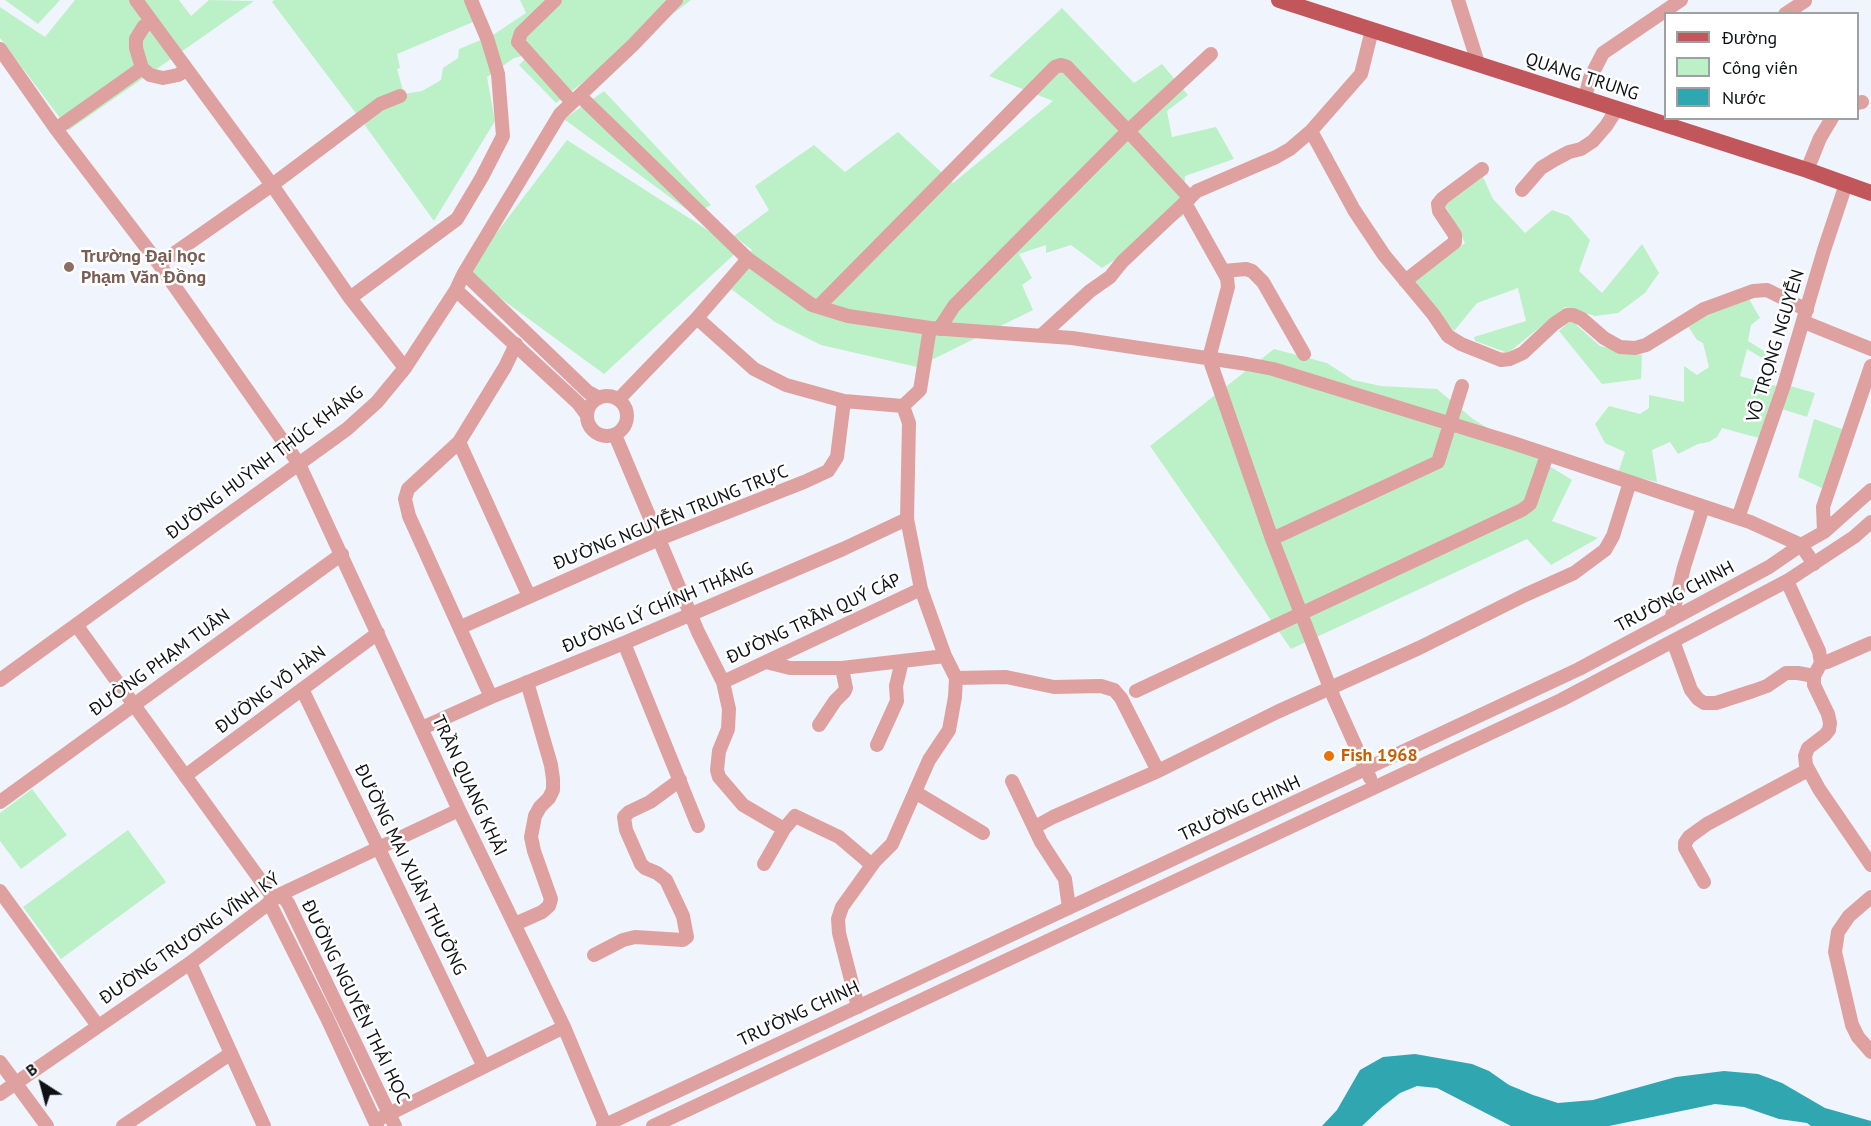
<!DOCTYPE html>
<meta charset="utf-8">
<style>
body{margin:0}
#map{position:relative;width:1871px;height:1126px;overflow:hidden;background:#eff4fd;font-family:"PT Sans",sans-serif}
canvas{display:block}
.legend{position:absolute;left:1664px;top:12px;width:195px;height:108px;box-sizing:border-box;background:#fff;border:2px solid #9fa0a1;margin:0;padding:8px 10px;list-style:none;font-size:18px;color:#0f1114}
.legend li{display:flex;align-items:center;gap:12px;height:30px}
.legend b{width:30px;border:2px solid #9fa0a1}
.north{position:absolute;left:12px;top:1054px;width:60px;height:60px;-webkit-text-stroke:4px #fff;paint-order:stroke;rotate:324deg;font-size:16px;font-weight:700;line-height:24px;text-align:center;color:#0f1114}
.north::after{content:'';display:block;margin:auto;width:21px;height:27px;background:#0f1114;clip-path:polygon(50% 0,100% 100%,50% 72%,0 100%)}
</style>
<div id="map">
<canvas width="1871" height="1126"></canvas>
<ul class="legend">
<li><b style="height:8px;background:#c1565b"></b>Đường</li>
<li><b style="height:16px;background:#bcf1c8"></b>Công viên</li>
<li><b style="height:16px;background:#2fa6b0"></b>Nước</li>
</ul>
<div class="north">B</div>
</div>
<script>
const ctx = document.querySelector('canvas').getContext('2d');
ctx.lineJoin = 'round';
function paint(path, color) {
  ctx.fillStyle = color;
  ctx.fill(path, 'evenodd');
}
function toPath(rows) {
  const path = new Path2D();
  for (const r of rows) {
    if (r.length === 3) {
      path.moveTo(r[0] + r[2], r[1]);
      path.arc(r[0], r[1], r[2], 0, 2 * Math.PI);
      continue;
    }
    path.moveTo(r[0], r[1]);
    for (let i = 2; i < r.length; i += 2) path.lineTo(r[i], r[i + 1]);
  }
  return path;
}
function strokePath(path, color, width, dash) {
  ctx.strokeStyle = color;
  ctx.lineWidth = width;
  ctx.lineCap = dash ? 'butt' : 'round';
  ctx.setLineDash(dash || []);
  ctx.stroke(path);
}
function drawText(font, color, halo, rows, align = 'center') {
  ctx.font = font + ' "PT Sans",sans-serif';
  ctx.lineWidth = 5;
  ctx.setLineDash([]);
  ctx.textBaseline = 'middle';
  ctx.strokeStyle = halo;
  ctx.fillStyle = color;
  for (const [text, x, y, turn = 0] of rows) {
    ctx.save();
    ctx.translate(x, y);
    ctx.rotate((+turn || 0) * Math.PI / 180);
    ctx.textAlign = isNaN(turn) ? turn : align;
    if (halo) ctx.strokeText(text, 0, 0);
    ctx.fillText(text, 0, 0);
    ctx.restore();
  }
}
paint(toPath([
 [5,0,60,0,38,24],
 [75,0,179,0,191,16,209,0,254,1,69,130,0,38,0,7,45,37],
 [274,0,468,0,478,20,397,54,400,68,397,69,404,94,422,91,441,80,443,68,458,58,459,49,493,35,526,13,520,0,691,0,556,103,519,65,525,59,522,56,514,58,487,77,495,121,434,221,364,124,272,2],
 [1062,8,1134,83,1162,64,1188,95,1167,111,1172,137,1216,127,1234,159,1185,176,1183,216,1102,268,1071,245,1046,253,1046,245,1019,254,1032,278,1022,285,1033,310,917,367,821,345,775,322,731,289,734,268,752,250,734,236,769,210,755,186,814,145,845,172,898,132,953,183,1053,101,989,76],
 [604,91,711,205,694,215,564,119],
 [567,140,739,250,604,374,466,273],
 [1483,177,1493,199,1525,233,1552,210,1569,216,1590,240,1579,271,1602,293,1642,244,1659,273,1645,293,1618,313,1595,316,1565,307,1508,353,1475,341,1474,337,1526,321,1518,288,1477,303,1454,331,1413,281,1465,243,1445,205],
 [1749,299,1760,318,1751,325,1748,341,1777,359,1774,365,1747,349,1740,376,1776,386,1759,438,1722,428,1717,437,1709,442,1698,444,1678,454,1670,442,1652,450,1657,482,1618,473,1625,452,1605,443,1595,424,1609,406,1640,414,1649,408,1649,395,1684,402,1684,366,1697,375,1709,367,1703,343,1697,340,1686,323],
 [1571,320,1600,346,1642,355,1641,379,1602,384,1559,331],
 [1274,349,1327,363,1353,380,1381,386,1437,389,1473,419,1572,480,1552,521,1598,538,1551,565,1527,539,1291,649,1150,446],
 [1790,386,1815,393,1807,417,1782,409],
 [1814,419,1845,430,1826,490,1798,477],
 [32,789,67,835,21,869,0,841,0,813],
 [128,830,166,882,61,959,23,907]
]), '#bcf1c8');
paint(toPath([
 [1415,1054,1472,1064,1489,1071,1509,1085,1533,1095,1558,1103,1593,1100,1676,1077,1724,1071,1758,1074,1782,1083,1825,1108,1871,1121,1871,1126,1811,1126,1807,1123,1779,1119,1744,1107,1715,1104,1609,1126,1511,1126,1437,1088,1417,1086,1400,1093,1381,1108,1362,1126,1322,1126,1337,1110,1360,1070,1383,1057]
]), '#2fa6b0');
strokePath(toPath([
 [136,0,272,185,350,298,405,368],
 [555,0,521,33,518,42,572,102],
 [1458,0,1478,63],
 [1785,14,1805,1],
 [0,49,56,129,159,264,299,464,459,810,564,1027,605,1125],
 [142,68,150,75,163,78,178,75,186,70],
 [580,96,748,259,812,305,848,316,930,328,1072,338,1247,364,1273,369,1513,443,1750,522,1801,545,1814,564],
 [1585,98,1590,78,1603,53,1681,0],
 [1858,103,1862,102],
 [56,129,142,68,136,48,136,39,144,26,152,23],
 [1311,131,1354,210,1384,255,1433,314,1448,336,1461,344,1501,360,1510,359,1523,353,1554,324,1567,315,1573,315,1582,319,1604,338,1620,347,1635,348,1646,345,1704,309,1753,291,1767,290,1807,310],
 [1807,170,1820,138,1832,118],
 [1522,190,1541,168,1554,160,1569,152,1581,149,1593,141,1606,126,1617,109],
 [1185,203,1227,278,1228,287,1209,358,1272,539,1334,698,1370,778],
 [159,264,272,185,380,104,400,96],
 [1223,271,1246,269,1252,271,1263,282,1304,354],
 [464,273,588,392,599,398],
 [1405,281,1455,242,1455,235,1439,211,1438,204,1443,198,1482,169],
 [456,290,578,403,587,415],
 [350,298,457,219,482,177,503,136,498,74,487,38,471,0],
 [818,307,1055,67,1061,65,1067,67,1128,131,1190,198],
 [697,318,754,369,786,385,844,401,903,406],
 [1804,322,1871,349],
 [939,329,954,306,1128,131,1211,54],
 [1043,334,1090,291,1110,277,1122,262,1197,191,1276,157,1290,149,1311,131,1361,74,1372,30],
 [607,416,20],
 [619,399,697,318,748,259],
 [903,406,920,390,930,328],
 [615,435,698,632,723,682,729,709,728,729,719,751,717,770,719,777,743,805,784,829],
 [459,442,529,596],
 [1738,518,1784,385,1824,250,1846,184],
 [1824,532,1823,507,1871,366],
 [1272,539,1438,462,1462,386],
 [1787,581,1819,651,1821,663,1814,676,1814,685,1828,714,1830,723,1829,730,1825,735,1808,748,1805,756,1806,765,1819,789,1871,865],
 [1671,620,1684,567,1703,507],
 [77,626,274,899],
 [461,627,659,539,804,482,828,471,837,457,844,401],
 [1673,641,1691,690,1698,699,1704,703,1716,703,1753,691,1767,686,1786,673,1798,673,1814,676],
 [624,643,698,826],
 [766,662,790,668,842,668,945,656],
 [1821,663,1827,662,1871,643],
 [956,678,1006,677,1054,687,1101,686,1114,690,1121,698,1158,771],
 [0,680,347,429,377,402,405,368,456,290,464,273,560,114,633,45,676,0],
 [723,682,921,589],
 [302,689,484,1067],
 [1136,691,1522,510,1530,504,1547,455],
 [491,697,409,516,405,499,408,489,459,442,505,367,516,344],
 [819,725,835,701,844,692,846,688,842,668],
 [422,728,491,697,624,643,843,549,907,519],
 [877,745,897,701,896,686,902,661],
 [185,776,378,633],
 [1012,781,1041,842,1065,879,1069,908],
 [915,792,983,833],
 [0,802,342,554],
 [1035,827,1053,817,1158,771,1277,712,1419,648,1525,595,1574,573,1605,550,1613,536,1630,482],
 [764,864,784,829,795,816,839,837,872,865],
 [1704,882,1685,848,1685,843,1689,837,1707,824,1808,770],
 [0,891,98,1026],
 [281,894,288,903,395,1126],
 [1871,897,1849,916,1838,932,1835,952,1852,1025,1858,1037,1871,1052],
 [269,902,327,1018,377,1126],
 [515,924,542,912,549,906,551,899,534,851,531,837,535,816,540,807,549,798,553,790,553,779,551,765,527,682],
 [594,955,623,940,635,937,683,940,687,937,683,916,666,880,657,873,645,868,641,864,626,830,624,817,629,812,650,802,680,780],
 [190,963,264,1126],
 [858,1007,839,933,838,919,842,907,875,861,892,844,929,760,949,730,955,697,956,678,945,656,921,589,907,519,909,423,903,406],
 [0,1062,47,1126],
 [0,1094,190,963,281,894,459,810],
 [381,1118,564,1027],
 [123,1126,230,1054],
 [603,1126,1579,669,1769,567,1801,545,1824,532,1871,490],
 [653,1126,1561,700,1787,581,1854,537,1871,522]
]), '#dea1a0', 14);
strokePath(toPath([
 [1279,0,1807,170,1871,193]
]), '#c1565b', 16);
for (const [x, y, r, color] of [
 [69,267,6,"#8d6e63"],
 [1329,756,6,"#e8710a"]
]) {
  const dot = new Path2D();
  dot.arc(x, y, r, 0, 2 * Math.PI);
  ctx.fillStyle = color;
  ctx.fill(dot);
  strokePath(dot, '#fff', 2);
}
drawText('18px', '#0f1114', '#fff', [
 ["QUANG TRUNG",1582,77,18],
 ["VÕ TRỌNG NGUYỄN",1776,346,-73],
 ["ĐƯỜNG HUỲNH THÚC KHÁNG",265,463,-37],
 ["ĐƯỜNG NGUYỄN TRUNG TRỰC",671,518,-22],
 ["TRƯỜNG CHINH",1675,597,-28],
 ["ĐƯỜNG LÝ CHÍNH THẮNG",658,608,-23],
 ["ĐƯỜNG TRẦN QUÝ CÁP",814,619,-25],
 ["ĐƯỜNG PHẠM TUÂN",160,663,-36],
 ["ĐƯỜNG VÕ HÀN",271,690,-37],
 ["TRẦN QUANG KHẢI",469,786,65],
 ["TRƯỜNG CHINH",1240,809,-25],
 ["ĐƯỜNG MAI XUÂN THƯỞNG",410,870,64],
 ["ĐƯỜNG TRƯƠNG VĨNH KÝ",190,939,-35],
 ["ĐƯỜNG NGUYỄN THÁI HỌC",355,1002,64],
 ["TRƯỜNG CHINH",799,1014,-25]
]);
drawText('bold 18px', '#785e54', '#fff', [
 ["Trường Đại học",81,257],
 ["Phạm Văn Đồng",81,278]
], 'left');
drawText('bold 18px', '#c56008', '#fff', [
 ["Fish 1968",1341,756]
], 'left');
</script>
